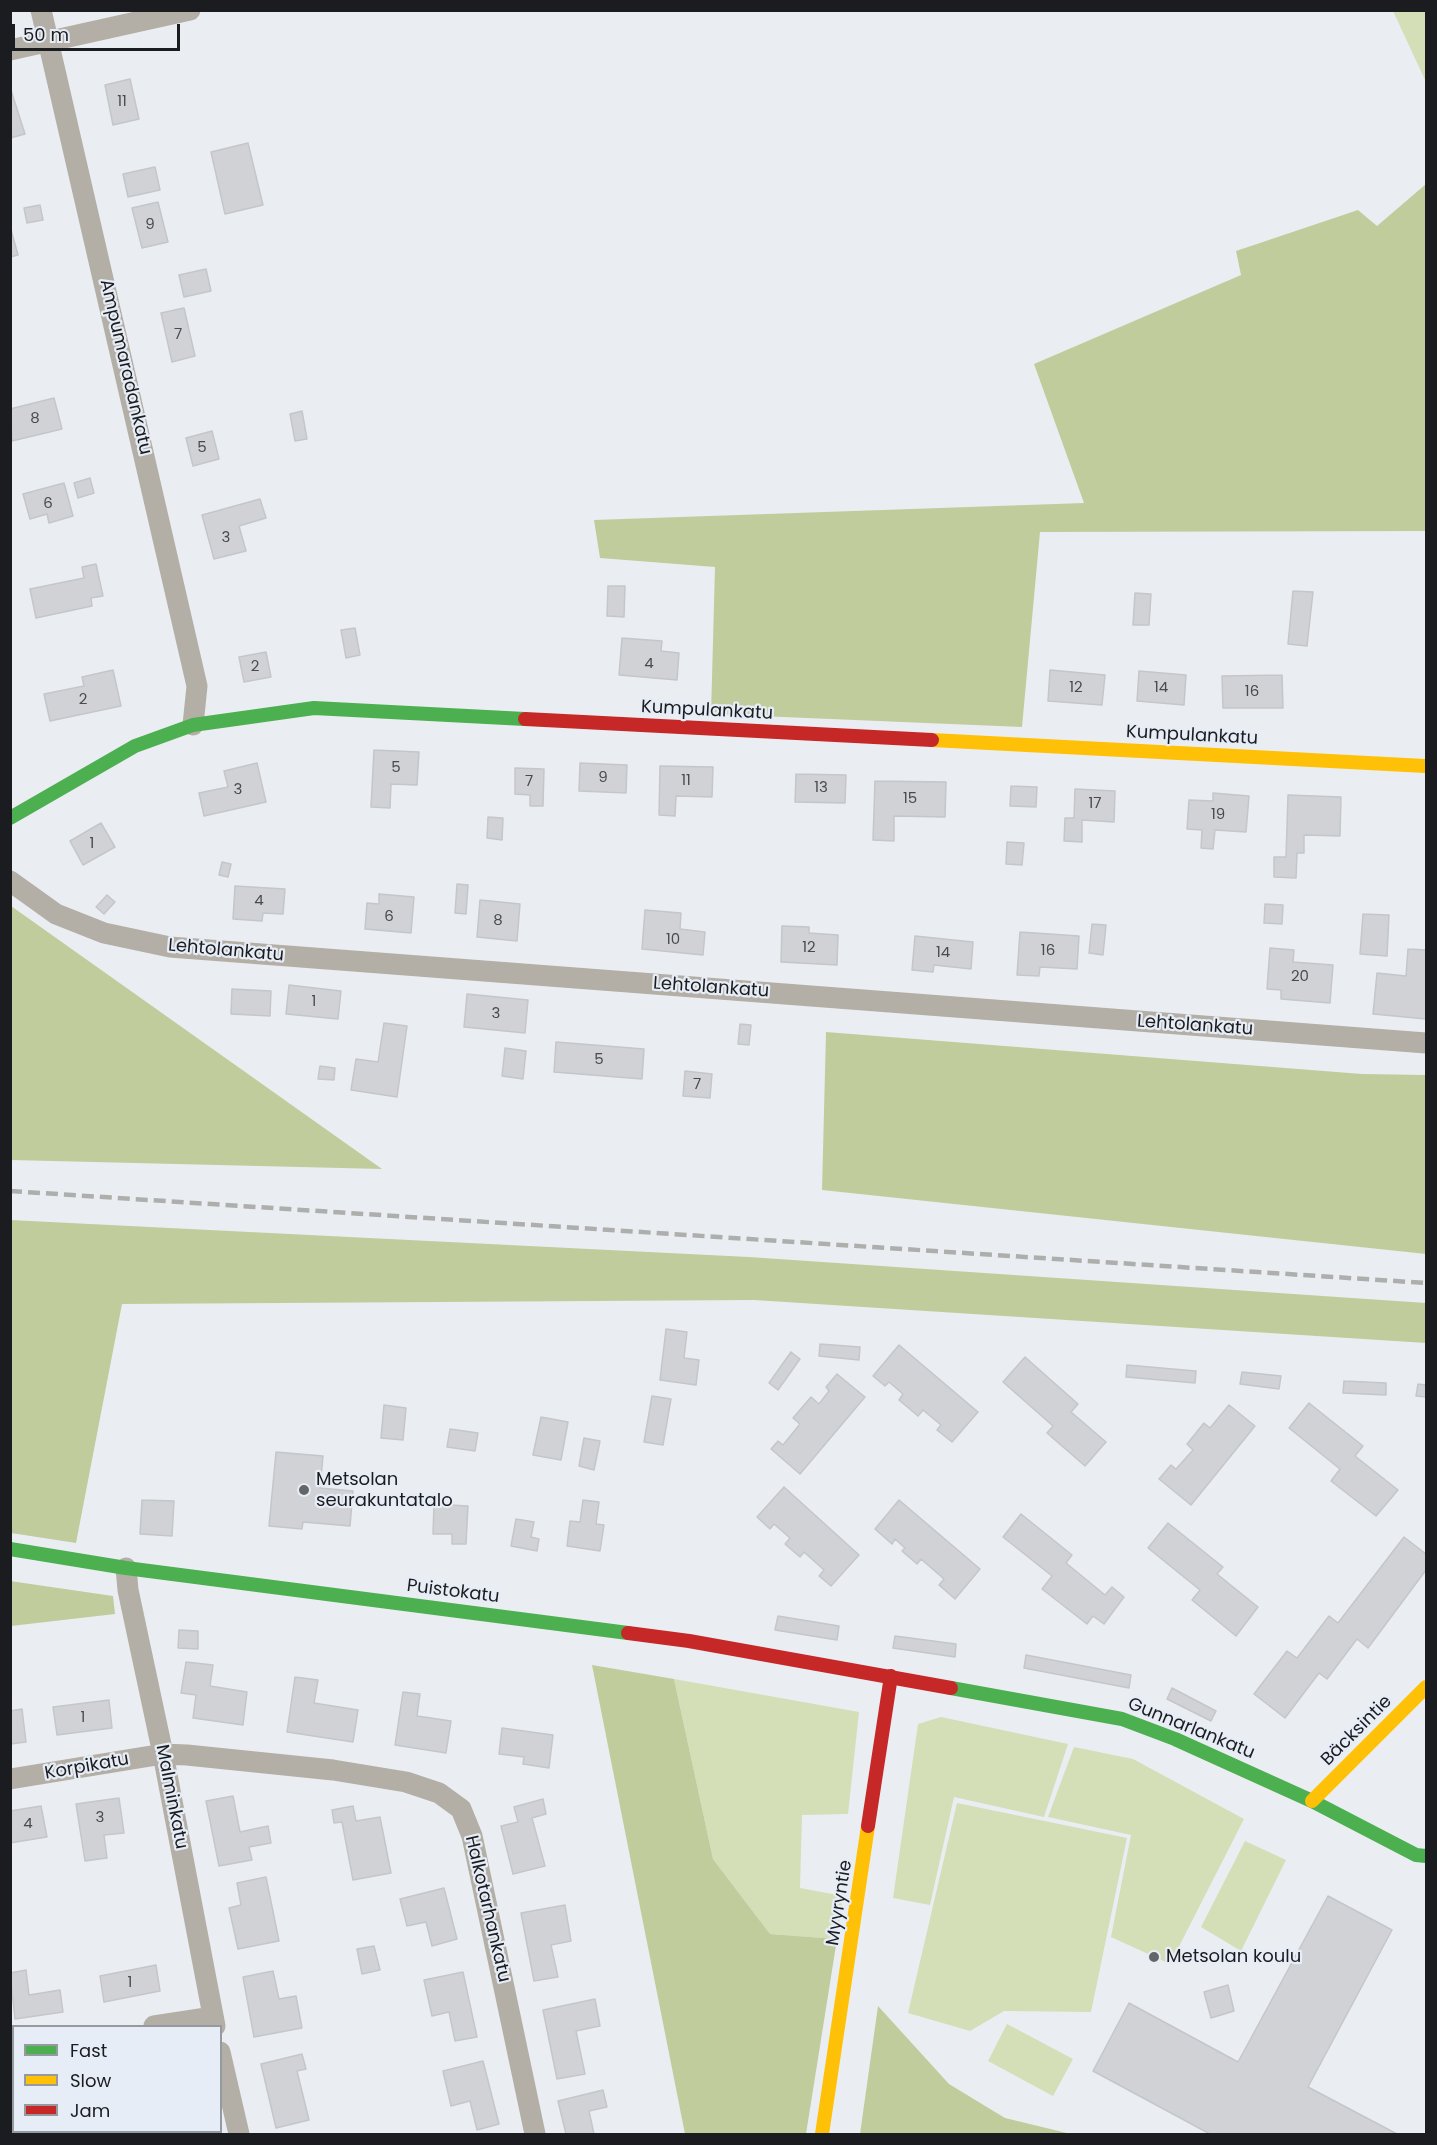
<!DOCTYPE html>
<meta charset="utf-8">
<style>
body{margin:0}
#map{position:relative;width:1437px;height:2145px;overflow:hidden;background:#eaeef2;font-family:Poppins,sans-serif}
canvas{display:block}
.frame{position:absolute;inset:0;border:12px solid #1a1c1f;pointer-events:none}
.legend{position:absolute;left:12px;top:2025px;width:210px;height:108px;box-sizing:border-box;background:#e7edf6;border:2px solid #9599a0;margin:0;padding:8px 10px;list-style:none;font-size:18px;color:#1a1c1f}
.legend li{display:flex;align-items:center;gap:12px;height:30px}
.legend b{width:30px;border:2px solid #9599a0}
.scale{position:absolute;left:12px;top:24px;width:168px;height:27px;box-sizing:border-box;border:3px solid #1a1c1f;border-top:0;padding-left:8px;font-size:18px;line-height:21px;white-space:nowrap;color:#1a1c1f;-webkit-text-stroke:4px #e7edf6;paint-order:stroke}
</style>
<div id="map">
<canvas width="1437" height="2145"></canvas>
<div class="frame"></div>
<ul class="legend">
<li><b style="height:8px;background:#4caf50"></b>Fast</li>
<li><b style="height:8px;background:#ffc107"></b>Slow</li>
<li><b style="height:8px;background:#c62828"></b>Jam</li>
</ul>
<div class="scale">50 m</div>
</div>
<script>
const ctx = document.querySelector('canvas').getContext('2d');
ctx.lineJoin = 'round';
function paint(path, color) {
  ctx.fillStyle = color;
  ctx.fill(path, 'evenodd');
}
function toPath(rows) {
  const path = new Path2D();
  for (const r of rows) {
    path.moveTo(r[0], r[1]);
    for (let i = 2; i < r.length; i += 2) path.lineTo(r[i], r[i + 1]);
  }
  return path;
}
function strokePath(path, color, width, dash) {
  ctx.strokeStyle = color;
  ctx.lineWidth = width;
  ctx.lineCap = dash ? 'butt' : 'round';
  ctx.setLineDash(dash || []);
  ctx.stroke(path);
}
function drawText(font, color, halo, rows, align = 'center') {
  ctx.font = font + ' Poppins,sans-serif';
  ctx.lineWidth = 4.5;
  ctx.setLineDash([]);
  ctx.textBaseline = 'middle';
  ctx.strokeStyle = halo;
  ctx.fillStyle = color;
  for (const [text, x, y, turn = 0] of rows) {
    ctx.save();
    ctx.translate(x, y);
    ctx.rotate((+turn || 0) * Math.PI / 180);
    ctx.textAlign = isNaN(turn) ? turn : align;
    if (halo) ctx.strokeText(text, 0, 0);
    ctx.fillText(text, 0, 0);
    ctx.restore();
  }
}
paint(toPath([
 [1393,11,1426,11,1426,82],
 [674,1679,859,1712,848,1814,802,1815,800,1888,843,1896,837,1939,770,1934,713,1859],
 [941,1717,1068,1744,1044,1817,954,1797,930,1905,893,1898,918,1724],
 [1074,1747,1133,1759,1244,1819,1170,1964,1111,1937,1131,1835,1048,1817],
 [957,1803,1127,1838,1091,2012,1004,2011,970,2031,908,2013],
 [1245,1841,1286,1860,1241,1951,1201,1927],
 [1007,2024,1073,2059,1053,2096,988,2061]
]), '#d4deb7');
paint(toPath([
 [1426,184,1426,531,1040,532,1022,727,711,714,715,567,600,558,594,520,1084,503,1034,364,1241,275,1236,251,1358,210,1377,226],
 [11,906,382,1169,11,1160],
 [826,1032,1362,1074,1426,1075,1426,1254,822,1190],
 [10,1220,749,1257,1426,1303,1426,1343,754,1300,122,1304,76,1543,11,1533],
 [10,1581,113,1596,115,1614,11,1626],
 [592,1665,674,1679,713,1859,770,1934,837,1939,806,2134,685,2134],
 [878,2006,949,2084,1005,2118,1071,2134,860,2134]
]), '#c1cc9c');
const building = toPath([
 [130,79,139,119,113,125,105,85,130,79],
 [10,87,25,134,10,138,10,87],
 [248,143,263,205,225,214,211,152,248,143],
 [155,167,160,190,128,197,123,174,155,167],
 [158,202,168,242,142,248,132,208,158,202],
 [40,205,43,220,27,223,24,208,40,205],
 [10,226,18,255,10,257,10,226],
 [206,269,211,291,184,297,179,275,206,269],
 [184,308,195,356,172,362,161,313,184,308],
 [54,398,62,429,12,441,10,409,54,398],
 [302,411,307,439,295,441,290,414,302,411],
 [212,431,219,459,193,466,186,438,212,431],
 [90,478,94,493,78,498,74,483,90,478],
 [64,483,73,516,49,523,47,514,30,519,23,494,64,483],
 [260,499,266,518,239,526,246,551,214,559,202,515,260,499],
 [96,564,103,596,91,598,92,606,36,618,30,589,84,578,82,567,96,564],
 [608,586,625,586,624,617,607,616,608,586],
 [1293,591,1313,592,1307,646,1288,644,1293,591],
 [1135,593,1151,594,1149,625,1133,625,1135,593],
 [355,628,360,655,346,658,341,630,355,628],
 [622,638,662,641,661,651,679,653,677,680,619,675,622,638],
 [266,652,271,677,244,682,239,657,266,652],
 [113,670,121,706,50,721,44,694,84,686,82,677,113,670],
 [1050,670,1105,675,1102,705,1048,701,1050,670],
 [1139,671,1186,675,1184,705,1137,701,1139,671],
 [1282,675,1283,708,1223,708,1222,676,1282,675],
 [374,750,419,752,417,785,391,784,390,808,371,807,374,750],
 [257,763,266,802,204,816,199,793,228,787,224,771,257,763],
 [580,763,627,765,626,793,579,791,580,763],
 [660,766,713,767,712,797,676,796,675,816,659,815,660,766],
 [515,768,544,769,543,806,530,806,530,795,515,794,515,768],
 [796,774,846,775,845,803,795,802,796,774],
 [875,781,946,782,945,817,894,816,894,841,873,840,875,781],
 [1011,786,1037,787,1036,807,1010,806,1011,786],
 [1075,789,1115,791,1114,822,1082,820,1082,842,1064,841,1065,818,1074,818,1075,789],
 [1213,793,1249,796,1246,832,1215,830,1213,849,1201,848,1202,830,1187,829,1189,800,1213,801,1213,793],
 [1288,795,1341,797,1340,836,1304,835,1304,853,1297,853,1296,878,1274,877,1274,857,1286,857,1288,795],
 [488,817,503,818,502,840,487,838,488,817],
 [101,823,115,847,83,865,70,841,101,823],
 [1007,842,1024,843,1022,865,1006,864,1007,842],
 [222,862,231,864,228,877,219,875,222,862],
 [457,884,468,885,466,914,455,913,457,884],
 [235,886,285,889,283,914,263,913,262,921,233,919,235,886],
 [379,894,414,897,411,933,365,929,367,903,379,904,379,894],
 [107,895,115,902,104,914,96,907,107,895],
 [480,900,520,904,517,941,477,937,480,900],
 [1265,904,1283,905,1282,924,1264,923,1265,904],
 [645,910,681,913,680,929,705,932,703,955,642,949,645,910],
 [1363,914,1389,915,1387,956,1360,954,1363,914],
 [1092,924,1106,925,1103,955,1089,953,1092,924],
 [782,926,809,927,809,933,838,935,837,965,781,962,782,926],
 [1020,932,1079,936,1077,969,1040,967,1039,976,1017,975,1020,932],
 [915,936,973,942,971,969,934,965,933,972,912,970,915,936],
 [1270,948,1294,950,1293,962,1333,965,1330,1003,1281,999,1281,990,1267,989,1270,948],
 [1408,949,1426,950,1426,1019,1373,1014,1377,973,1406,976,1408,949],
 [289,985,341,991,338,1019,286,1014,289,985],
 [232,989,271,991,270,1016,231,1014,232,989],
 [467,994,528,1000,525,1033,464,1027,467,994],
 [384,1023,407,1026,397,1097,351,1090,356,1059,378,1062,384,1023],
 [740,1024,751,1025,749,1045,738,1044,740,1024],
 [556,1042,644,1049,642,1079,554,1072,556,1042],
 [505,1048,526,1051,523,1079,502,1076,505,1048],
 [320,1066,335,1068,334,1080,318,1079,320,1066],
 [685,1071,712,1074,710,1098,683,1096,685,1071],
 [666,1329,687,1332,684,1358,699,1360,696,1385,660,1380,666,1329],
 [820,1344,860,1347,859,1360,819,1356,820,1344],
 [899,1345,978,1412,952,1442,937,1430,941,1425,923,1410,918,1416,899,1400,903,1394,889,1382,885,1386,873,1376,899,1345],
 [791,1352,800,1359,778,1390,769,1383,791,1352],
 [1025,1357,1078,1404,1071,1412,1106,1442,1085,1466,1047,1433,1053,1426,1003,1382,1025,1357],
 [1127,1365,1196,1371,1195,1383,1126,1377,1127,1365],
 [1242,1372,1281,1376,1279,1389,1240,1384,1242,1372],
 [837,1374,865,1397,800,1474,771,1449,778,1441,783,1445,800,1424,793,1418,811,1397,819,1404,829,1391,826,1387,837,1374],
 [1344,1381,1386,1383,1386,1395,1343,1393,1344,1381],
 [1418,1384,1426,1385,1426,1397,1416,1396,1418,1384],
 [652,1396,671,1399,663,1445,644,1442,652,1396],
 [1309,1403,1363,1446,1355,1456,1398,1490,1376,1516,1331,1481,1340,1469,1289,1428,1309,1403],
 [384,1405,406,1408,403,1440,381,1438,384,1405],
 [1229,1405,1255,1426,1191,1505,1159,1479,1171,1465,1176,1469,1193,1450,1187,1444,1204,1423,1210,1428,1229,1405],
 [541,1417,568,1422,561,1460,533,1455,541,1417],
 [450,1429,478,1433,475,1451,447,1447,450,1429],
 [584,1438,600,1441,594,1470,579,1466,584,1438],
 [276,1452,323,1456,320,1488,353,1491,350,1526,303,1522,302,1529,269,1526,276,1452],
 [784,1487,859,1555,831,1586,819,1576,824,1570,804,1552,800,1557,785,1544,790,1538,774,1524,770,1529,757,1517,784,1487],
 [142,1500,174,1501,172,1536,140,1534,142,1500],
 [583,1500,599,1502,596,1524,604,1525,600,1551,567,1546,570,1521,580,1522,583,1500],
 [899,1500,980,1569,955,1599,939,1585,944,1579,921,1559,917,1564,902,1551,905,1548,895,1539,892,1544,875,1529,899,1500],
 [434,1504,468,1506,466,1544,452,1544,452,1534,433,1534,434,1504],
 [1021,1514,1072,1555,1066,1563,1105,1595,1112,1587,1124,1597,1104,1624,1093,1616,1087,1624,1042,1589,1052,1576,1003,1537,1021,1514],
 [516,1519,534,1522,531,1537,539,1539,537,1551,511,1546,516,1519],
 [1168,1523,1223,1567,1217,1574,1258,1607,1236,1636,1192,1600,1200,1590,1148,1548,1168,1523],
 [1404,1537,1426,1554,1426,1570,1368,1648,1357,1639,1327,1679,1319,1673,1285,1718,1254,1694,1287,1651,1297,1658,1329,1616,1338,1623,1404,1537],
 [778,1616,839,1626,837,1640,775,1630,778,1616],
 [179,1630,198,1631,198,1649,178,1648,179,1630],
 [895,1636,956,1644,955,1657,893,1648,895,1636],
 [1026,1655,1131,1675,1129,1688,1024,1668,1026,1655],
 [186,1662,213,1665,210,1686,247,1692,243,1725,193,1718,196,1695,181,1693,186,1662],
 [295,1677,318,1680,314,1703,358,1710,353,1742,287,1732,295,1677],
 [1172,1688,1216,1711,1211,1721,1167,1699,1172,1688],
 [403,1692,420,1694,417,1716,451,1721,446,1753,395,1745,403,1692],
 [109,1700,112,1728,57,1735,53,1707,109,1700],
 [22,1709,26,1742,10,1744,10,1711,22,1709],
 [502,1728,553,1735,549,1768,523,1764,524,1757,499,1754,502,1728],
 [233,1796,240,1832,268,1826,271,1843,249,1847,252,1860,219,1866,206,1801,233,1796],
 [119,1798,124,1833,104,1835,107,1858,85,1861,76,1804,119,1798],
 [543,1799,546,1814,532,1818,545,1866,513,1874,501,1826,518,1822,514,1807,543,1799],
 [41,1806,47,1837,10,1843,10,1811,41,1806],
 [353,1806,356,1821,380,1817,391,1873,353,1880,342,1822,334,1823,332,1810,353,1806],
 [266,1877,279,1941,238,1949,229,1908,241,1905,237,1883,266,1877],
 [444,1888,457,1939,432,1946,426,1922,407,1926,400,1899,444,1888],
 [1328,1896,1392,1930,1308,2087,1397,2134,1210,2134,1093,2071,1129,2003,1238,2062,1328,1896],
 [565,1905,571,1941,551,1945,558,1977,534,1981,521,1913,565,1905],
 [374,1946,380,1970,362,1974,357,1949,374,1946],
 [156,1965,160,1991,104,2002,100,1976,156,1965],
 [26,1970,29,1995,60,1990,63,2012,15,2019,10,1973,26,1970],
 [273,1971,279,1999,296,1996,302,2028,254,2037,243,1977,273,1971],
 [463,1972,477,2037,455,2041,449,2012,432,2016,424,1980,463,1972],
 [1228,1985,1234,2011,1211,2018,1204,1992,1228,1985],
 [595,1999,600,2026,576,2031,585,2074,557,2079,543,2010,595,1999],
 [302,2054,306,2069,297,2071,309,2120,276,2128,261,2064,302,2054],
 [483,2061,499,2124,477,2130,470,2101,451,2106,443,2071,483,2061],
 [603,2090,607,2107,589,2111,594,2134,566,2134,558,2101,603,2090]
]);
paint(building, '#d0d2d6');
strokePath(building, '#c4c6ca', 1.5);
strokePath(toPath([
 [41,10,197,686,193,725],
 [10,50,190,10],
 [10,881,56,914,104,933,170,947,1426,1043],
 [126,1568,128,1590,163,1754,215,2026],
 [10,1779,163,1754,187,1755,333,1770,406,1782,439,1793,461,1809,472,1836,535,2134],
 [154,2026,213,2017],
 [10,2050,14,2049],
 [220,2052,239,2134]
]), '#b4afa6', 21);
strokePath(toPath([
 [10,818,135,746,193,725,314,708,525,719],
 [10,1549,126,1568,628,1633],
 [951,1688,1122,1719,1175,1739,1312,1801,1416,1855,1426,1856]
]), '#4caf50', 14);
strokePath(toPath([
 [932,740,1425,766],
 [1312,1801,1426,1687],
 [822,2134,868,1826]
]), '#ffc107', 14);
strokePath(toPath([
 [525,719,932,740],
 [628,1633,689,1641,951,1688],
 [868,1826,891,1676]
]), '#c62828', 14);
strokePath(toPath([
 [10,1191,1426,1283]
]), '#aeaeac', 4.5, [12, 6]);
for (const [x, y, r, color] of [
 [304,1490,6,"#636669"],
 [1154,1957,6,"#636669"]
]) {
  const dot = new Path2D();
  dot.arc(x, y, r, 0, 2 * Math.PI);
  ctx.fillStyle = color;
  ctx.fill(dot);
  strokePath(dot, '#e7edf6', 2);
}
drawText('15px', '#484a4d', null, [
 ["11",122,102],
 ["9",150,225],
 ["7",178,335],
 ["8",35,419],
 ["5",202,448],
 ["6",48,504],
 ["3",226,538],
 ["4",649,664],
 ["2",255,667],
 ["12",1076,688],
 ["14",1161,688],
 ["16",1252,692],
 ["2",83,700],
 ["5",396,768],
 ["9",603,778],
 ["11",686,781],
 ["7",529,782],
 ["13",821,788],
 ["3",238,790],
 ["15",910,799],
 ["17",1095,804],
 ["19",1218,815],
 ["1",92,844],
 ["4",259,901],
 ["6",389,917],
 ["8",498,921],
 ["10",673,940],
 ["12",809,948],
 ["16",1048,951],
 ["14",943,953],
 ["20",1300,977],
 ["1",314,1002],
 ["3",496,1014],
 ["5",599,1060],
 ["7",697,1085],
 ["1",83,1718],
 ["3",100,1818],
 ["4",28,1824],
 ["1",130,1983]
]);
drawText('18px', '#1a1c1f', '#e7edf6', [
 ["Ampumaradankatu",125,367,77],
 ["Kumpulankatu",707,711,3],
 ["Kumpulankatu",1192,736,3],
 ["Lehtolankatu",226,951,5],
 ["Lehtolankatu",711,988,4],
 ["Lehtolankatu",1195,1026,4],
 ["Puistokatu",453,1592,7],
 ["Gunnarlankatu",1191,1729,22],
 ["Bäcksintie",1357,1731,-45],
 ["Korpikatu",87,1767,-10],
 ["Malminkatu",171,1797,79],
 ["Myyryntie",840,1903,-81],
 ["Halkotarhankatu",487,1909,77]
]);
drawText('18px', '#1a1c1f', '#e7edf6', [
 ["Metsolan",316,1480],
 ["seurakuntatalo",316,1501],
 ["Metsolan koulu",1166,1957]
], 'left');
</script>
